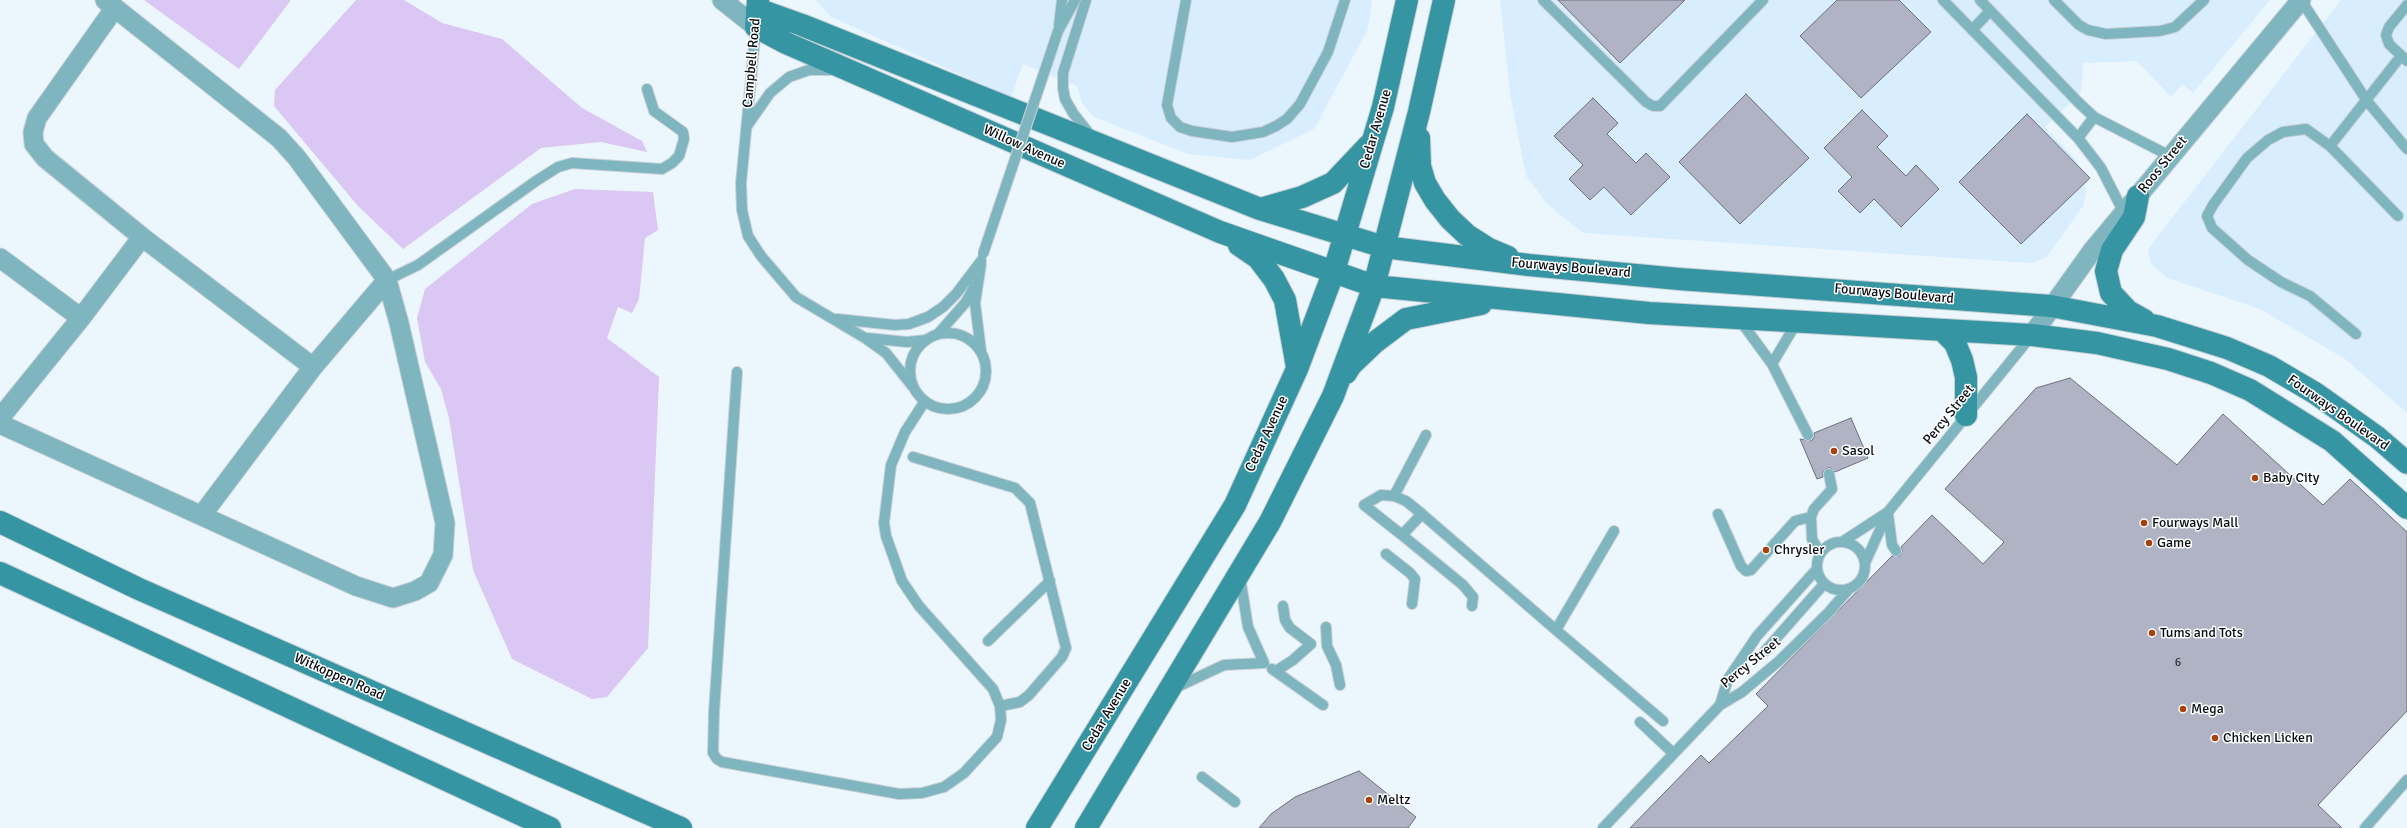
<!DOCTYPE html>
<style>
body{margin:0}
canvas{display:block;background:#ecf6fd}
</style>
<canvas width="2407" height="828"></canvas>
<script>
const ctx = document.querySelector('canvas').getContext('2d');
ctx.lineJoin = 'round';
function paint(path, color) {
  ctx.fillStyle = color;
  ctx.fill(path, 'evenodd');
}
function toPath(rows) {
  const path = new Path2D();
  for (const r of rows) {
    if (r.length === 3) {
      path.moveTo(r[0] + r[2], r[1]);
      path.arc(r[0], r[1], r[2], 0, 2 * Math.PI);
      continue;
    }
    path.moveTo(r[0], r[1]);
    for (let i = 2; i < r.length; i += 2) path.lineTo(r[i], r[i + 1]);
  }
  return path;
}
function strokePath(path, color, width, dash) {
  ctx.strokeStyle = color;
  ctx.lineWidth = width;
  ctx.lineCap = dash ? 'butt' : 'round';
  ctx.setLineDash(dash || []);
  ctx.stroke(path);
}
function drawText(font, color, halo, rows, align = 'center') {
  ctx.font = font + ' Signika,sans-serif';
  ctx.lineWidth = 3;
  ctx.setLineDash([]);
  ctx.textBaseline = 'middle';
  ctx.strokeStyle = halo;
  ctx.fillStyle = color;
  for (const [text, x, y, turn = 0] of rows) {
    ctx.save();
    ctx.translate(x, y);
    ctx.rotate((+turn || 0) * Math.PI / 180);
    ctx.textAlign = isNaN(turn) ? turn : align;
    if (halo) ctx.strokeText(text, 0, 0);
    ctx.fillText(text, 0, 0);
    ctx.restore();
  }
}
paint(toPath([
 [816,0,1372,0,1368,29,1314,129,1250,160,1188,154,1094,117,1082,103,1077,86,1023,64,1011,97,831,17],
 [1500,0,2270,0,2193,93,2182,84,2171,97,2137,61,2083,63,2081,92,2045,127,2076,160,2083,174,2086,191,2083,206,2046,258,2031,263,1583,233,1548,205,1526,176,1510,94],
 [2341,0,2407,0,2407,413,2345,359,2260,309,2167,278,2151,264,2148,249]
]), '#d8eeff');
paint(toPath([
 [144,0,291,0,239,69],
 [356,0,404,0,442,23,502,39,582,108,642,141,647,152,601,142,541,148,403,249,358,206,274,106,275,90],
 [575,189,653,192,658,230,645,238,639,299,632,313,618,307,607,338,659,377,648,648,607,697,592,699,512,659,473,570,449,418,441,389,425,362,417,318,425,289,532,204]
]), '#dbc7f3');
const building = toPath([
 [1558,0,1685,0,1620,63,1558,0],
 [1837,0,1899,0,1931,32,1861,98,1800,36,1837,0],
 [1746,94,1809,158,1740,224,1679,162,1746,94],
 [1593,98,1618,123,1607,134,1636,163,1646,153,1670,177,1631,215,1604,187,1590,200,1569,179,1583,165,1554,136,1593,98],
 [1862,110,1888,136,1877,147,1906,176,1916,165,1939,189,1901,227,1874,199,1860,213,1838,191,1852,177,1824,148,1862,110],
 [2027,114,2090,178,2021,244,1959,182,2027,114],
 [2070,378,2177,465,2223,414,2323,505,2350,479,2407,532,2407,711,2318,805,2342,828,1630,828,1701,755,1709,763,1768,706,1756,694,1892,556,1900,556,1902,551,1901,547,1932,515,1983,564,2004,542,1945,489,2036,388,2070,378],
 [1851,418,1868,458,1835,472,1831,468,1827,468,1823,472,1823,477,1817,479,1800,439,1811,441,1814,438,1814,433,1851,418],
 [1359,771,1416,817,1408,828,1259,828,1271,814,1295,797,1359,771]
]);
paint(building, '#afb3c3');
strokePath(building, '#6c707f', 1);
const lane = toPath([
 [1086,0,1063,73,1063,88,1065,99,1073,113,1091,136],
 [1186,0,1167,105,1171,118,1180,127,1192,131,1232,137,1263,132,1276,126,1287,119,1300,104,1328,52,1345,0],
 [1543,0,1646,102,1653,106,1660,106,1763,0],
 [1943,0,2078,138,2101,168,2124,213],
 [1980,0,2078,102,2094,117,2170,156],
 [2054,0,2079,25,2088,30,2106,34,2160,31,2175,27,2204,0],
 [2301,0,2367,101,2407,149],
 [2407,5,2389,27,2386,35,2389,44,2407,61],
 [1059,25,1062,0],
 [756,27,741,183,742,210,748,236,761,256,796,297,865,338,886,353,913,387],
 [1972,30,1990,11],
 [1048,61,1058,31,1075,0],
 [747,126,770,93,789,77,809,70,831,70],
 [2078,138,2094,117],
 [2330,146,2401,56],
 [981,264,975,303,981,351],
 [387,280,418,265,536,181,558,167,572,163,662,169,672,163,679,156,684,139,683,132,654,111,647,89],
 [837,319,895,325,909,324,928,317,943,307,956,294,981,261],
 [1739,319,1772,364,1808,435],
 [948,371,38],
 [938,334,966,302,975,285],
 [2356,334,2310,296,2281,282,2248,260,2212,228,2207,216,2213,205,2247,158,2268,140,2283,132,2306,129,2330,146,2398,216],
 [867,338,907,342,926,340],
 [1772,364,1797,322],
 [737,372,714,712,713,753,717,759,722,762,899,794,922,793,944,787,964,773,997,737,1001,720,1000,706,993,689,919,606,902,581,886,536,884,523,891,465,905,432,925,401],
 [913,457,1015,488,1030,503,1066,648,1062,657,1029,695,1020,702,1000,706],
 [1394,496,1426,435],
 [1422,514,1402,535,1364,505,1381,495,1394,496,1406,501,1422,514,1556,630,1663,721],
 [1718,514,1741,566,1746,571,1751,570,1795,521,1811,517],
 [1888,514,1892,545,1896,551],
 [1402,535,1463,585,1473,597,1472,606],
 [1841,566,24],
 [1842,542,1888,512],
 [1820,553,1812,539,1811,517,1814,509,1832,489,1829,474],
 [1386,554,1410,573,1415,579,1412,604],
 [1865,563,1888,512,2032,335],
 [1326,627,1327,646,1336,665,1340,685],
 [1556,630,1614,531],
 [988,641,1050,581],
 [1765,651,1824,584],
 [1272,669,1323,705],
 [1276,671,1293,660,1311,644,1290,628,1285,620,1283,606],
 [1175,688,1224,665,1264,663,1248,627,1240,577],
 [1720,705,1728,679,1757,636,1816,570],
 [1640,722,1673,753],
 [1202,777,1235,802],
 [1603,828,1720,705,1742,692,1779,661,1829,612,1848,590],
 [2365,828,2407,780]
]);
const street = toPath([
 [722,0,756,27],
 [114,9,37,118,33,132,34,144,45,158,142,237,313,367],
 [0,258,81,318],
 [2032,335,2092,251,2301,0],
 [0,418,81,318,142,237],
 [0,424,356,586,393,598,415,591,429,583,443,555,445,523,399,323,387,280,297,158,279,138,105,0],
 [202,515,313,367,387,280]
]);
const secondary = toPath([
 [758,0,756,27,786,43,1220,232,1374,286,1649,313,2032,335,2097,343,2168,359,2211,373,2250,390,2332,441,2407,508],
 [757,9,802,25,1260,209,1384,247,1529,265,1679,279,2051,306,2157,326,2227,348,2269,366,2315,393,2377,437,2407,463],
 [1419,138,1420,166,1425,183,1435,200,1450,219,1467,235,1489,249,1508,257],
 [2138,196,2134,217,2112,250,2106,271,2111,293,2128,311,2144,320],
 [1260,209,1302,197,1333,183,1368,146],
 [1239,245,1258,258,1274,279,1285,300,1297,367],
 [1942,330,1955,343,1962,360,1966,377,1966,415],
 [1346,373,1351,365,1374,343,1406,319,1481,304],
 [0,522,139,589,681,828],
 [0,573,550,828],
 [1037,828,1235,505,1297,369,1334,271,1383,107,1407,0],
 [1086,828,1270,522,1333,396,1374,286,1419,112,1444,0]
]);
strokePath(lane, '#c8d1d7', 12);
strokePath(street, '#c8d1d7', 21);
strokePath(secondary, '#c8d1d7', 24);
strokePath(lane, '#7eb5be', 10);
strokePath(street, '#7eb5be', 19);
strokePath(secondary, '#3695a3', 22);
const laneBridge = toPath([
 [983,254,1048,61]
]);
strokePath(laneBridge, '#c8d1d7', 12, []);
strokePath(laneBridge, '#7eb5be', 10);
for (const [x, y, r, color] of [
 [1834,451,4,"#a6430d"],
 [2255,478,4,"#a6430d"],
 [2144,523,4,"#a6430d"],
 [2149,543,4,"#a6430d"],
 [1766,550,4,"#a6430d"],
 [2152,633,4,"#a6430d"],
 [2183,709,4,"#a6430d"],
 [2215,738,4,"#a6430d"],
 [1369,800,4,"#a6430d"]
]) {
  const dot = new Path2D();
  dot.arc(x, y, r, 0, 2 * Math.PI);
  ctx.fillStyle = color;
  ctx.fill(dot);
  strokePath(dot, '#fff', 1.5);
}
drawText('12px', '#32363e', null, [
 ["6",2178,663]
]);
drawText('14px', '#080d11', '#fff', [
 ["Campbell Road",752,63,-85],
 ["Cedar Avenue",1376,129,-74],
 ["Willow Avenue",1024,147,24],
 ["Roos Street",2163,165,-51],
 ["Fourways Boulevard",1571,268,5],
 ["Fourways Boulevard",1894,294,5],
 ["Fourways Boulevard",2338,413,35],
 ["Percy Street",1949,415,-51],
 ["Cedar Avenue",1267,434,-65],
 ["Percy Street",1751,663,-39],
 ["Witkoppen Road",339,677,24],
 ["Cedar Avenue",1107,715,-59]
]);
drawText('14px', '#080d11', '#fff', [
 ["Sasol",1842,451],
 ["Baby City",2263,478],
 ["Fourways Mall",2152,523],
 ["Game",2157,543],
 ["Chrysler",1774,550],
 ["Tums and Tots",2160,633],
 ["Mega",2191,709],
 ["Chicken Licken",2223,738],
 ["Meltz",1377,800]
], 'left');
</script>
